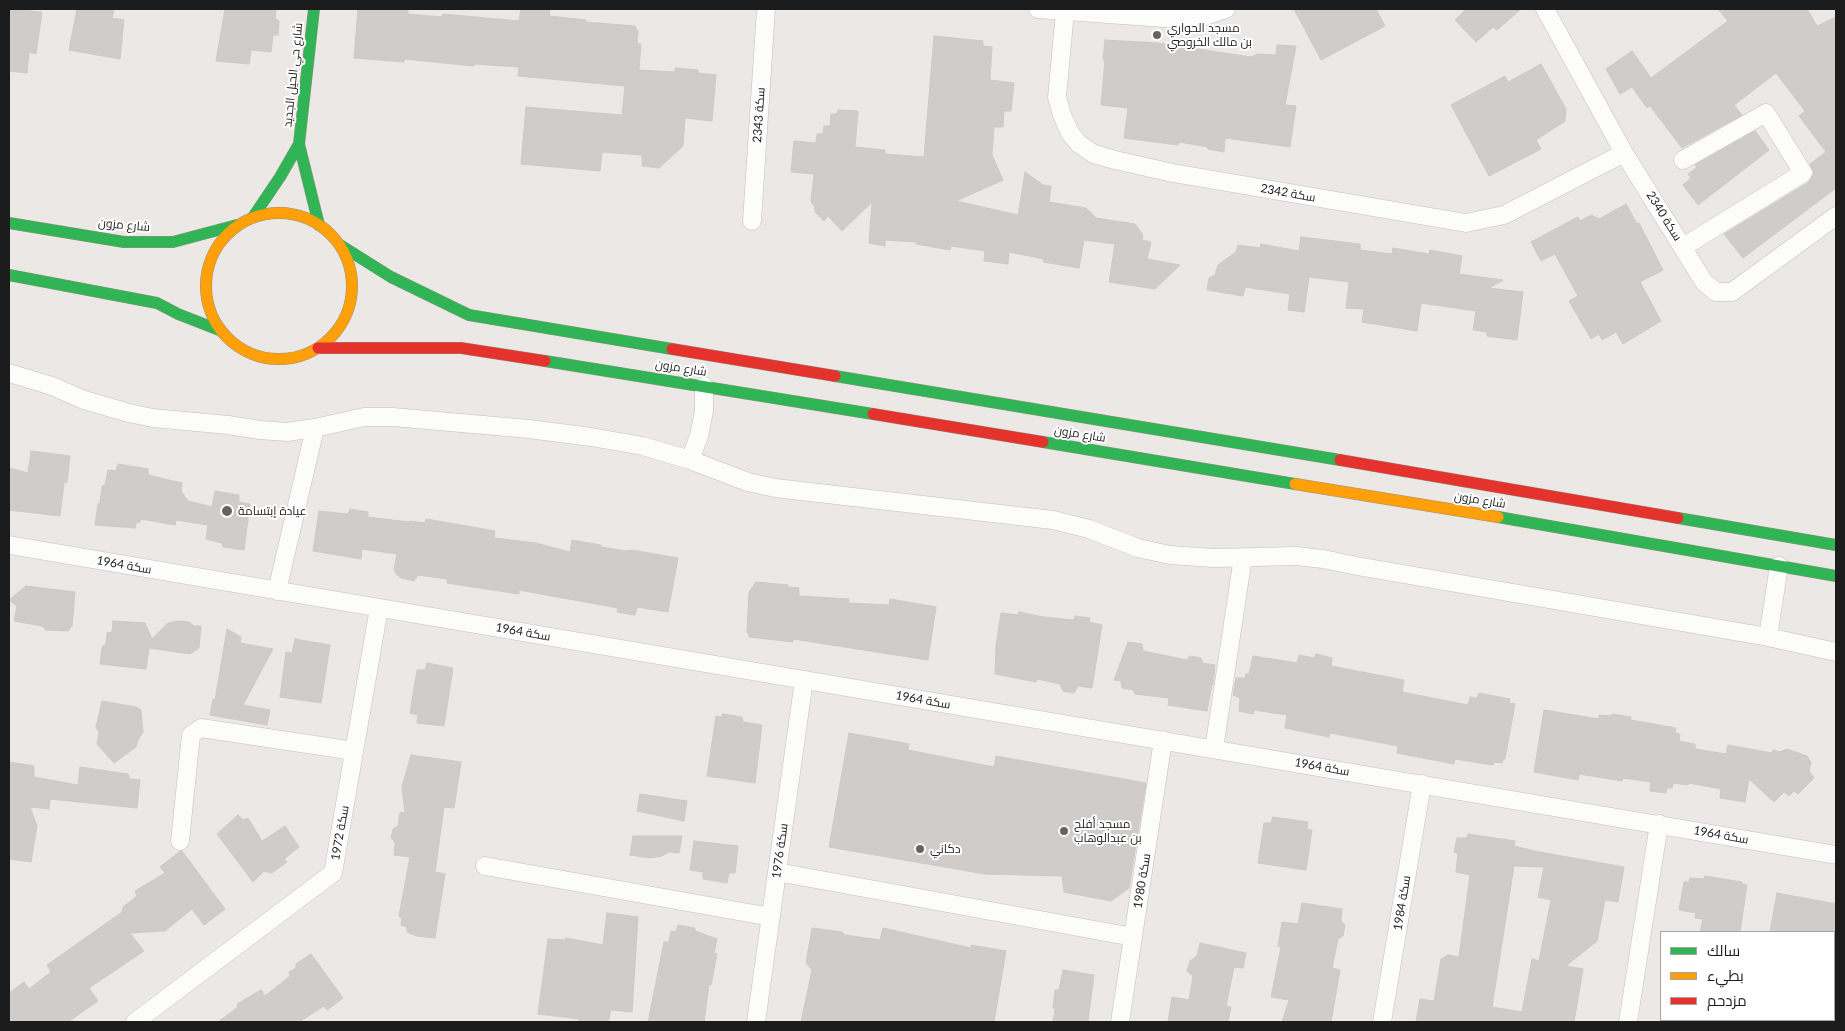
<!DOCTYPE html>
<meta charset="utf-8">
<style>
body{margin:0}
#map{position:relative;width:1845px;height:1031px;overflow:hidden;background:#ebe8e5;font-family:Lato,Cairo,sans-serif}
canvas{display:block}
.frame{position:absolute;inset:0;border:10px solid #1c1c1c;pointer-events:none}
.legend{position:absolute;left:1660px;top:931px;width:175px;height:90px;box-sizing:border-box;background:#fff;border:1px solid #a4a4a4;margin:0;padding:6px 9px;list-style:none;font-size:15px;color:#1c1c1c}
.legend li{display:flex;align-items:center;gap:10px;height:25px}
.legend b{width:25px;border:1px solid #a4a4a4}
</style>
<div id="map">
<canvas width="1845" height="1031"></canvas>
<div class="frame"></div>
<ul class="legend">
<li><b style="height:6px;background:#30b455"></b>سالك</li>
<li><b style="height:6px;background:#ff9f0a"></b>بطيء</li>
<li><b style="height:6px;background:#e5322d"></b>مزدحم</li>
</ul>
</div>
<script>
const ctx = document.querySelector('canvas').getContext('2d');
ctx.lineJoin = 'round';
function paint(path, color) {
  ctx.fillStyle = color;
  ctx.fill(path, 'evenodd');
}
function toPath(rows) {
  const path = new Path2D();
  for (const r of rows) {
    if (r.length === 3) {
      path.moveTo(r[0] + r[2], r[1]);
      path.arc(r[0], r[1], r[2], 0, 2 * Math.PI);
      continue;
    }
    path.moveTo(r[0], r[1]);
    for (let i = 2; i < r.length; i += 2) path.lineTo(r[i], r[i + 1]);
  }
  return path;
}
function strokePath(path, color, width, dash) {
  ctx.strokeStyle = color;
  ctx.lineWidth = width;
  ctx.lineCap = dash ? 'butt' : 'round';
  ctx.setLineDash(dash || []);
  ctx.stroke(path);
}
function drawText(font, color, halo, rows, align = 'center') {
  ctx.font = font + ' Lato,Cairo,sans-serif';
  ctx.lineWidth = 4;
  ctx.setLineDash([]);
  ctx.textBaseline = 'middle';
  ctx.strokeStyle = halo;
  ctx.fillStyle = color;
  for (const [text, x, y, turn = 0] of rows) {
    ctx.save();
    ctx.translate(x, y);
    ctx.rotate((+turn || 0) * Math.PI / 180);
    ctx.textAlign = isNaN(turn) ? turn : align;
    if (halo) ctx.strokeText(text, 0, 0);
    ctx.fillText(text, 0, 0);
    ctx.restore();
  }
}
const building = toPath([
 [9,9,42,12,36,54,29,52,27,73,9,71,9,9],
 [77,9,114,9,112,18,124,20,120,59,69,50,77,9],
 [225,9,276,9,275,18,279,21,278,35,273,35,271,52,251,50,249,64,216,61,225,9],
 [358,9,408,9,408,14,442,17,443,14,519,21,521,9,550,9,549,16,586,20,586,22,635,26,638,32,637,44,641,44,639,70,675,72,675,68,698,70,698,73,716,75,712,121,685,118,683,146,659,168,642,166,642,155,602,152,600,171,521,164,526,107,622,115,625,86,518,76,519,67,474,64,474,66,404,59,404,62,354,58,358,9],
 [1294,9,1376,9,1385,26,1321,60,1294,9],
 [1466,9,1521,9,1497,30,1493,27,1476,42,1455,20,1466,9],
 [1718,9,1807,9,1817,26,1836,17,1836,188,1743,258,1724,234,1809,182,1814,173,1810,164,1826,152,1799,116,1805,111,1776,73,1734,105,1742,115,1682,148,1650,106,1647,108,1632,87,1620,94,1606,69,1632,51,1651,78,1728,21,1718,9],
 [934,36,983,41,983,46,992,47,990,80,1014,83,1011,111,1004,111,1003,127,994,127,992,155,1003,180,956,201,1018,215,1025,172,1043,185,1051,186,1049,202,1086,208,1096,218,1135,224,1143,235,1142,240,1151,242,1147,259,1180,265,1155,289,1109,282,1115,244,1084,240,1079,268,1043,262,1044,259,1009,252,1008,264,984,261,985,251,951,246,950,250,916,244,916,242,885,240,885,246,869,243,872,202,842,231,828,216,824,221,815,212,815,207,811,202,814,174,791,172,794,141,816,143,817,134,823,134,824,126,830,126,831,114,837,114,838,110,858,111,855,147,885,150,885,154,924,157,934,36],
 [1105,40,1158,43,1251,57,1258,54,1276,55,1277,45,1296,46,1285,105,1296,106,1290,147,1225,138,1224,152,1208,149,1208,147,1179,142,1178,145,1124,138,1128,108,1101,105,1105,60,1103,60,1105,40],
 [1541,64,1566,109,1565,121,1536,140,1541,149,1489,176,1451,105,1505,76,1508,82,1541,64],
 [1755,131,1769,150,1698,205,1683,185,1691,178,1688,174,1697,167,1695,165,1755,131],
 [1626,204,1637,224,1639,223,1663,270,1640,282,1661,321,1623,344,1616,332,1602,340,1599,334,1591,339,1569,301,1578,296,1555,254,1541,261,1531,242,1578,217,1580,221,1591,215,1599,219,1626,204],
 [1301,237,1360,244,1360,250,1392,254,1393,248,1429,254,1430,250,1462,256,1459,274,1503,280,1489,288,1523,292,1517,340,1487,336,1487,332,1473,330,1476,311,1421,303,1417,331,1362,322,1364,309,1346,308,1349,282,1309,277,1304,312,1288,310,1290,294,1245,287,1243,296,1207,290,1209,278,1215,275,1218,265,1236,252,1238,245,1260,248,1261,244,1299,251,1301,237],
 [31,451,70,456,67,482,64,483,60,516,9,510,9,468,28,473,31,451],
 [118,464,148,469,148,475,182,483,181,491,188,501,212,507,215,491,239,495,239,502,250,504,244,550,223,547,222,543,206,539,208,525,176,520,175,525,141,519,140,522,136,523,135,528,95,525,98,504,100,503,102,486,105,485,108,470,116,471,118,464],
 [350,509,368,512,368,517,409,522,410,521,425,523,426,519,495,531,494,538,536,543,570,552,572,540,601,545,601,547,626,551,632,550,678,558,668,612,637,607,635,615,617,612,618,608,519,590,519,594,447,583,447,579,418,575,414,581,401,578,396,574,394,569,397,554,362,549,361,559,313,551,319,511,348,514,350,509],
 [756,582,788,585,788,587,799,588,799,596,849,599,848,603,889,605,890,599,936,607,928,660,793,639,793,642,749,637,749,634,747,632,749,592,756,582],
 [26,586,75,592,72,626,68,631,46,630,42,626,14,621,17,606,9,600,26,586],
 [1019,612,1043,617,1074,620,1075,616,1090,618,1089,622,1102,625,1092,688,1078,686,1074,693,1063,691,1060,684,1037,679,1036,682,995,674,996,646,1001,613,1018,615,1019,612],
 [113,621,145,623,152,639,168,623,179,621,189,622,194,626,201,626,199,648,190,654,149,648,146,669,100,664,102,647,106,644,107,633,112,632,113,621],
 [227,629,241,637,240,643,273,649,243,705,270,710,267,725,210,715,213,699,215,700,227,629],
 [295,639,330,645,321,703,280,697,286,652,292,653,295,639],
 [1128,642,1142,644,1143,651,1187,660,1190,656,1201,658,1203,663,1215,665,1213,685,1212,684,1207,711,1168,705,1169,698,1135,694,1133,690,1122,688,1121,681,1114,680,1128,642],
 [1316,654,1332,658,1331,666,1404,680,1402,692,1468,705,1470,697,1477,698,1479,693,1510,699,1509,703,1515,704,1505,759,1503,759,1502,763,1494,762,1493,765,1455,759,1454,764,1397,753,1398,746,1330,733,1329,737,1285,728,1287,715,1254,710,1253,714,1239,711,1240,698,1233,695,1236,678,1245,678,1246,674,1249,674,1253,656,1297,663,1299,655,1314,658,1316,654],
 [427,663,453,668,444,726,417,723,418,715,410,713,417,670,425,670,427,663],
 [102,701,136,707,141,710,143,732,138,740,136,747,114,763,97,744,99,732,96,727,102,701],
 [1544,710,1599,719,1599,715,1611,716,1612,714,1631,717,1631,720,1676,728,1675,733,1680,734,1679,741,1695,744,1695,749,1726,754,1728,745,1772,753,1773,750,1780,752,1787,749,1807,756,1811,762,1809,771,1814,778,1798,794,1794,791,1789,796,1784,792,1774,802,1749,779,1745,802,1720,798,1721,789,1689,783,1688,785,1673,783,1672,788,1667,788,1666,793,1650,791,1651,782,1623,778,1622,781,1579,774,1578,780,1534,772,1544,710],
 [723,714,742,717,743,722,762,725,755,783,707,776,716,716,721,717,723,714],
 [849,733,909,744,908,750,994,767,996,756,1146,783,1129,888,1111,901,1064,892,1062,876,985,874,829,847,849,733],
 [411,755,461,762,454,808,444,807,435,872,445,874,435,938,417,936,407,932,407,927,401,925,402,918,399,916,410,857,394,855,395,842,391,838,393,829,398,826,400,812,405,813,402,787,411,755],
 [9,762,34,766,34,777,78,785,80,767,128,774,130,779,140,780,137,808,50,799,49,809,30,807,37,826,31,862,9,859,9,762],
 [640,794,687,801,684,821,637,811,640,794],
 [238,815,243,820,248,818,262,841,285,826,299,847,284,859,287,862,272,873,264,871,253,882,217,834,238,815],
 [1273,817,1308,822,1307,829,1312,830,1306,870,1258,863,1264,823,1271,823,1273,817],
 [1468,834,1515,841,1514,846,1534,851,1624,867,1618,902,1605,900,1597,941,1566,966,1583,969,1574,1022,1416,1022,1420,999,1434,1001,1441,959,1448,955,1459,957,1470,875,1456,872,1458,854,1454,852,1457,838,1467,838,1468,834],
 [1514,866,1544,867,1538,897,1551,900,1539,961,1532,959,1522,1012,1492,1007,1514,866],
 [633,836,682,836,679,853,669,852,662,856,650,858,630,855,633,836],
 [694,841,738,846,735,873,729,873,727,883,703,879,703,872,690,870,694,841],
 [182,851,225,909,204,925,192,909,165,931,130,933,144,951,89,988,98,1001,68,1022,9,1022,9,993,24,982,29,989,51,972,47,965,122,912,123,907,137,896,135,891,165,873,160,867,179,852,182,851],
 [1705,876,1742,882,1742,884,1747,885,1740,932,1700,932,1703,919,1695,918,1696,913,1679,910,1684,882,1689,882,1690,878,1704,879,1705,876],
 [1777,893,1836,904,1835,932,1770,932,1777,893],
 [1302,903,1342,909,1341,921,1345,925,1343,936,1338,939,1332,968,1340,970,1331,1022,1282,1022,1289,1000,1271,997,1281,947,1278,946,1282,922,1298,924,1302,903],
 [607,913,638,917,632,1012,611,1010,608,1022,579,1022,579,1019,538,1014,548,939,565,940,566,938,603,945,607,913],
 [678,925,695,928,695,931,717,939,714,953,717,954,711,985,709,984,704,1022,648,1022,664,942,669,942,671,931,676,932,678,925],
 [812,928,842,932,845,935,880,940,883,928,971,948,971,945,1006,951,994,1022,801,1022,812,970,806,963,812,928],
 [1200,943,1246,953,1243,968,1234,967,1226,1006,1231,1007,1228,1022,1168,1022,1172,997,1189,1000,1193,976,1187,971,1190,961,1197,956,1200,943],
 [311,954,343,998,327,1010,324,1006,299,1022,218,1022,238,1007,237,1004,261,990,265,996,290,976,289,972,296,968,296,964,311,954],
 [1063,970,1094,975,1088,1021,1053,1022,1055,1009,1053,1008,1055,990,1059,990,1063,970]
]);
paint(building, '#cfccca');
strokePath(building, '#cec9c7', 1);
const street = toPath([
 [1038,9,1178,19,1202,17,1226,9],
 [1545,9,1624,153,1704,282,1716,292,1732,292,1836,216],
 [1065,12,1057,97,1062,115,1070,133,1079,144,1094,154,1115,160,1173,173,1466,223,1504,215,1624,153],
 [752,221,766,9],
 [1683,247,1803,173,1766,113,1683,160],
 [9,373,52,386,84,400,129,413,153,418,228,425,260,430,287,432,315,428,364,417,393,417,529,429,591,437,643,446,690,460,748,482,775,488,1053,520,1089,529,1138,548,1170,555,1214,558,1296,556,1323,559,1357,566,1768,637,1836,652],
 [690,460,699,436,704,411,704,386],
 [9,545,1836,855],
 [277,591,315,428],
 [1768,637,1779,566],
 [1214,749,1243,557],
 [180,841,191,735,201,728,354,751],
 [485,866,771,917],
 [777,872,1133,937],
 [135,1022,333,873,379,608],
 [756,1022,804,680],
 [1120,1022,1163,740],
 [1382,1022,1422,784],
 [1628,1022,1659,824]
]);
const fast = toPath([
 [314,9,299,144,319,225],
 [253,217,280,177,299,144],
 [9,223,124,242,173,242,237,225],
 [340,245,391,277,469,315,672,349],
 [9,275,157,303,178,314,219,330],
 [545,361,873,414],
 [835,376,1340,460],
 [1043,442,1295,484],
 [1498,517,1836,576],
 [1678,518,1836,545]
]);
const slow = toPath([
 [279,286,73],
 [1295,484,1498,517]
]);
const jam = toPath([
 [318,348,461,348,545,361],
 [672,349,835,376],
 [873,414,1043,442],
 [1340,460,1678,518]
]);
strokePath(street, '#c2c0bf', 19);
strokePath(fast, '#94927e', 12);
strokePath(slow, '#94927e', 12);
strokePath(jam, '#94927e', 12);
strokePath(street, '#fcfcfb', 18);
strokePath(fast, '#30b455', 11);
strokePath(slow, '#ff9f0a', 11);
strokePath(jam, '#e5322d', 11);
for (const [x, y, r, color] of [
 [1157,35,5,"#646362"],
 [227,511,6,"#646362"],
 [1064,831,5,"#646362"],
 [920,849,5,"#646362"]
]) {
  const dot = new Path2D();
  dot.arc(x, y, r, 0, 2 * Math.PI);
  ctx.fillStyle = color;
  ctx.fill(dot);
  strokePath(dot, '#fff', 2);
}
drawText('12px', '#1c1c1c', '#fff', [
 ["مسجد الحواري",1167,28],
 ["بن مالك الخروصي",1167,42],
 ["عيادة إبتسامة",238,511],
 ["مسجد أفلح",1074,824],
 ["بن عبدالوهاب",1074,838],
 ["دكاني",930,849]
], 'left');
drawText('12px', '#1c1c1c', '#fff', [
 ["شارع حي الحيل الجديد",293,75,-84],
 ["سكة 2343",759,115,-86],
 ["سكة 2342",1288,193,10],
 ["سكة 2340",1664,216,58],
 ["شارع مزون",124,225,5],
 ["شارع مزون",681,368,9],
 ["شارع مزون",1080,434,9],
 ["شارع مزون",1480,500,9],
 ["سكة 1964",124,565,10],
 ["سكة 1964",523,632,10],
 ["سكة 1964",923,700,10],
 ["سكة 1964",1322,767,10],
 ["سكة 1972",340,833,-80],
 ["سكة 1964",1721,835,10],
 ["سكة 1976",780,851,-82],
 ["سكة 1980",1142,881,-81],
 ["سكة 1984",1402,903,-81]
]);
</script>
